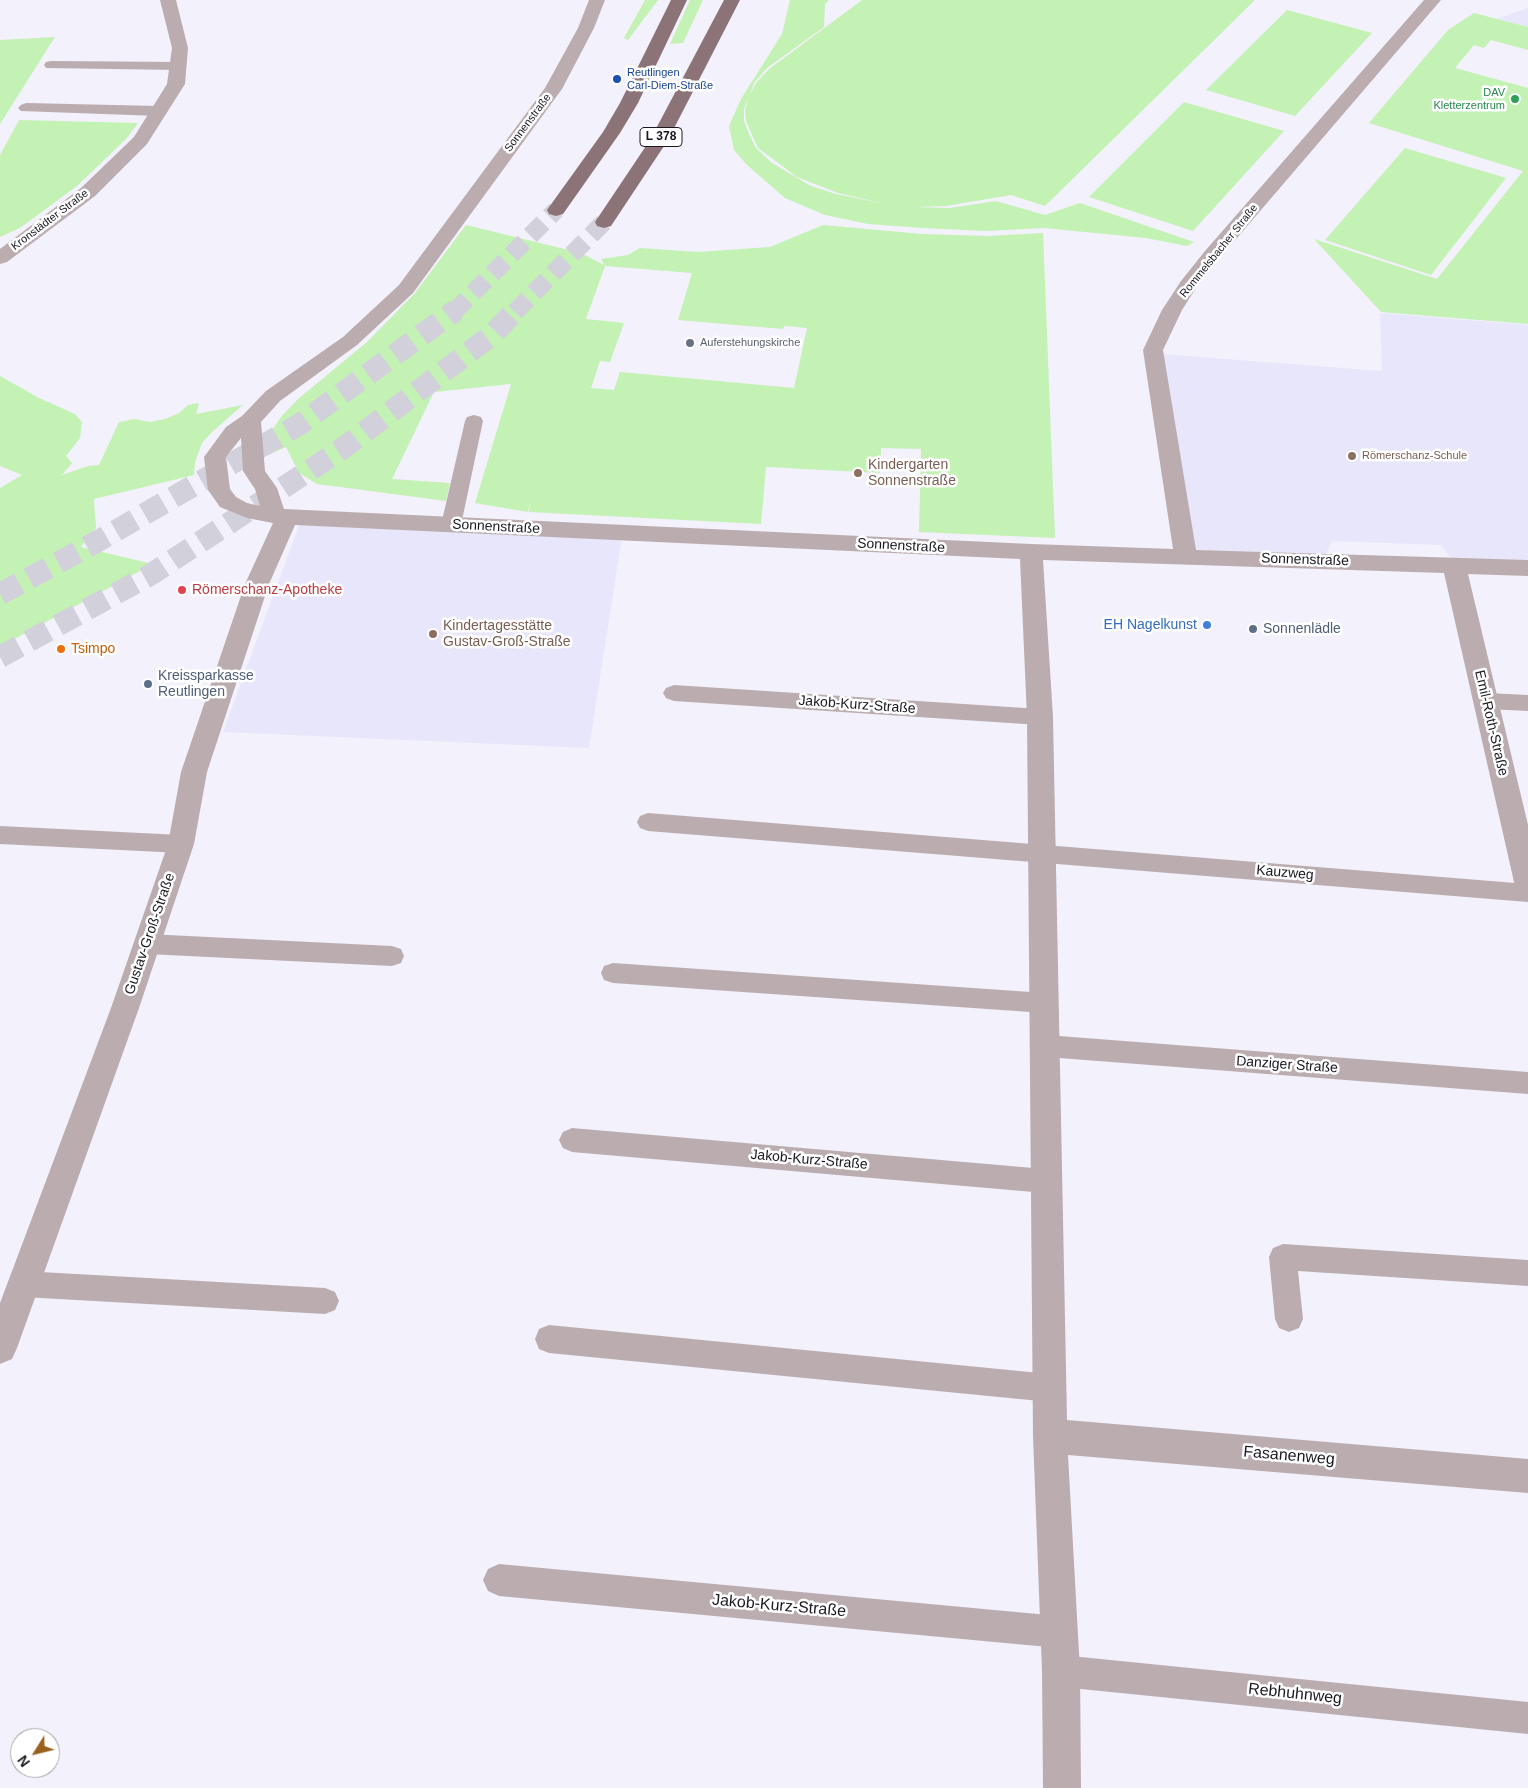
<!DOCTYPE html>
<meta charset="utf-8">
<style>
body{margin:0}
#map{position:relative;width:1528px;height:1788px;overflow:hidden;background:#f2f1fc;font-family:Helvetica,sans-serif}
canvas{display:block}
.north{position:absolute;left:10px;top:1728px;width:50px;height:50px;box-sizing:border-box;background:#fff;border:1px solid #a3a3a6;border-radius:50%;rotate:234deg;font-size:14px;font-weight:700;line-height:20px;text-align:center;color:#191821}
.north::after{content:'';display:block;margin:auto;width:18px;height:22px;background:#99611c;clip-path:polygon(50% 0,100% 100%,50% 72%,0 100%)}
</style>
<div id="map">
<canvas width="1528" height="1788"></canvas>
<div class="north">N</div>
</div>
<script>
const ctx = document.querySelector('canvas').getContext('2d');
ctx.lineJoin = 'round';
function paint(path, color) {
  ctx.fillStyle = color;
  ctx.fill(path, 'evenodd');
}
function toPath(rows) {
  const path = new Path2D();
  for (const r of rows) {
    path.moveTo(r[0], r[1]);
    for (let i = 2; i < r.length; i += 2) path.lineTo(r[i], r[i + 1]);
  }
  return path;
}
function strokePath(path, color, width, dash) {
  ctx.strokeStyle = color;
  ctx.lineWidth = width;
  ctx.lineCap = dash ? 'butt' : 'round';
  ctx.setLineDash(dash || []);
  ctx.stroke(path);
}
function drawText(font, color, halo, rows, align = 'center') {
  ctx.font = font + ' Helvetica,sans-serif';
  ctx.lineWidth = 5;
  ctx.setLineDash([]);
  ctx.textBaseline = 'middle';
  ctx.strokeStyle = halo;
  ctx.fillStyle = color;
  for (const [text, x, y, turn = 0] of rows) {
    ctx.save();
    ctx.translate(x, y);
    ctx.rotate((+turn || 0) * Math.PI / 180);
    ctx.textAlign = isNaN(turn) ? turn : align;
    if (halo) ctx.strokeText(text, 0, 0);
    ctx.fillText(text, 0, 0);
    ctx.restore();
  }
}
paint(toPath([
 [1528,8,1528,27,1497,19],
 [1380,313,1528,325,1528,564,1454,562,1441,545,1332,541,1325,556,1192,551,1160,354,1382,371],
 [301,520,622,537,589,748,223,732]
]), '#e8e6fa');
paint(toPath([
 [645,0,658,0,628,40,624,38],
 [690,0,703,0,683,43,670,44],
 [790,0,829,0,825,4,824,27,767,68,754,83,744,109,744,121,749,134,756,148,772,163,811,186,836,194,886,204,838,193,797,177,758,148,746,121,745,110,749,96,756,83,769,69,862,0,1255,0,1045,206,1011,195,946,206,914,207,949,208,996,201,1045,215,1080,203,1194,242,1187,246,1146,238,1044,228,986,231,922,228,868,224,825,215,785,198,747,165,734,150,729,126,741,99,782,34],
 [1287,10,1372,33,1295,116,1206,90],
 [1474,13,1528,27,1528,50,1491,40,1484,48,1474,45,1455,68,1528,88,1528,324,1381,312,1314,239,1437,279,1523,171,1369,123,1448,30],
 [55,37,0,124,0,40],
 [1184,102,1284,131,1193,231,1089,197],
 [19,120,138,123,126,139,77,186,20,228,0,237,0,155],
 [1405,148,1506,178,1431,275,1325,240],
 [466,225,581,253,604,265,601,259,628,255,640,248,698,252,770,247,823,225,922,234,988,236,1043,233,1055,538,919,532,921,449,881,448,880,473,766,467,761,524,529,512,531,500,528,512,475,503,511,384,434,392,392,479,450,483,446,501,317,484,299,473,286,447,266,456,265,441,281,417,298,399,367,342,415,293],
 [605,266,692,273,678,320,783,329,784,326,807,328,794,388,620,372,614,390,591,388,600,361,610,362,624,323,586,319],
 [0,376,39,398,75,414,82,422,80,438,66,456,72,463,62,475,88,466,99,465,119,422,134,419,150,422,165,419,179,413,188,405,199,403,196,414,243,405,213,431,202,443,195,462,194,475,94,499,96,528,81,547,153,564,0,647,0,488,22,475,0,466]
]), '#c4f1b4');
strokePath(toPath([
 [454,312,556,210],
 [515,312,604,222]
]), '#d1d0db', 18, [18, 9]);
strokePath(toPath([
 [0,594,98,541,300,424,456,310],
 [0,657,150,575,342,449,493,334,516,310]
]), '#d1d0db', 22, [22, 11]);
paint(toPath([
 [51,61,178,62,183,63,185,66,183,69,178,70,46,68,44,65,46,62,51,61],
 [26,103,158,106,163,108,166,111,163,114,158,116,21,111,18,108,21,105,26,103],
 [474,415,481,417,483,421,461,525,458,530,451,531,444,530,441,525,465,421,467,417,474,415],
 [674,685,1040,709,1048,711,1051,717,1048,723,1040,725,674,701,666,698,663,693,666,688,674,685],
 [1486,693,1528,695,1528,711,1486,709,1478,706,1475,701,1478,696,1486,693],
 [648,813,1528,884,1528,902,648,831,640,828,637,822,640,816,648,813],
 [0,826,181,835,189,838,193,844,189,850,181,853,0,844,0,826],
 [147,934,392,946,401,949,404,956,401,963,392,966,147,954,138,951,135,944,138,937,147,934],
 [613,963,1045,993,1054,996,1057,1003,1054,1010,1045,1013,613,983,604,980,601,973,604,966,613,963],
 [1046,1035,1528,1072,1528,1094,1046,1057,1037,1054,1033,1046,1037,1038,1046,1035],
 [572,1128,1045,1169,1055,1172,1058,1181,1055,1190,1045,1193,572,1152,563,1148,559,1140,563,1132,572,1128],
 [1283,1244,1528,1260,1528,1286,1298,1271,1303,1319,1299,1328,1289,1332,1279,1328,1275,1319,1269,1257,1273,1248,1283,1244],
 [23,1271,325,1288,335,1292,339,1301,335,1310,325,1314,23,1297,13,1293,9,1284,13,1275,23,1271],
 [549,1325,1050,1374,1060,1378,1065,1388,1060,1398,1050,1402,549,1353,539,1349,535,1339,539,1329,549,1325],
 [499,1564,1059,1616,1070,1621,1075,1632,1070,1643,1059,1648,499,1596,488,1591,483,1580,488,1569,499,1564],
 [1061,1655,1528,1702,1528,1734,1061,1687,1050,1682,1045,1671,1050,1660,1061,1655]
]), '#bbadaf');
paint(toPath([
 [160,0,176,0,188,48,185,84,147,144,95,196,7,262,0,264,0,249,81,188,134,137,167,84,172,48,160,0],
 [589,0,605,0,594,28,562,89,413,293,357,345,280,401,261,422,265,471,277,488,284,509,1031,544,1173,549,1143,350,1162,310,1181,281,1205,251,1424,0,1441,0,1219,259,1196,288,1182,310,1163,350,1196,550,1528,560,1528,576,1468,574,1528,825,1528,893,1518,890,1514,882,1444,573,1043,560,1053,717,1067,1420,1528,1459,1528,1493,1068,1455,1080,1671,1081,1788,1043,1788,1042,1671,1033,1436,1027,717,1020,559,295,525,269,584,207,772,194,844,139,1008,17,1348,12,1359,0,1364,0,1303,111,1008,168,844,181,772,245,584,273,523,247,518,220,507,208,490,204,457,226,427,242,416,266,391,343,337,399,285,545,88,578,28,589,0],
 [241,438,243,471,255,489,260,506,247,503,236,497,230,489,226,457,241,438]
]), '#bbadaf');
paint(toPath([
 [671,0,687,0,638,103,620,133,563,214,556,216,549,214,547,210,603,132,620,103,671,0],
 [724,0,740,0,668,140,611,226,604,228,597,226,595,222,650,140,724,0]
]), '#8b7377');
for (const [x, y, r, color] of [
 [617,79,5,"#1a4fb4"],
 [1515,99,5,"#2e9e5b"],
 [690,343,5,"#6b7280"],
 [1352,456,5,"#8d6e63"],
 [858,473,5,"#8d6e63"],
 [182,590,5,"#e0444e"],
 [1207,625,5,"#3f7fe0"],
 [1253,629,5,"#5c6f8a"],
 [433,634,5,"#8d6e63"],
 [61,649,5,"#e8710a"],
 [148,684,5,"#5c6f8a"]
]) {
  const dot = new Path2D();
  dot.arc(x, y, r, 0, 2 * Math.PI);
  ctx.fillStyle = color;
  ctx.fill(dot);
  strokePath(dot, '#fff', 2);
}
drawText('11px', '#164399', '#fff', [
 ["Reutlingen",627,73],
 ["Carl-Diem-Straße",627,86]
], 'left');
drawText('11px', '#27864d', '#fff', [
 ["DAV",1505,93],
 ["Kletterzentrum",1505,106]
], 'right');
drawText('11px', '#191821', '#fff', [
 ["Sonnenstraße",528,123,-53],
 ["Kronstädter Straße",50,220,-37],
 ["Rommelsbacher Straße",1219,251,-51]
]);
drawText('11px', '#5b616d', '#fff', [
 ["Auferstehungskirche",700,343]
], 'left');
drawText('11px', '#785e54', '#fff', [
 ["Römerschanz-Schule",1362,456]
], 'left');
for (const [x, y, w] of [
 [661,137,42]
]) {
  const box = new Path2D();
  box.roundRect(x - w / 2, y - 9.5, w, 19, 4);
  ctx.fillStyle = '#fff';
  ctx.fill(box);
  strokePath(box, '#191821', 1);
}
drawText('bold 12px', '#191821', null, [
 ["L 378",661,137]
]);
drawText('14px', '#785e54', '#fff', [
 ["Kindergarten",868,465],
 ["Sonnenstraße",868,481],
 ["Kindertagesstätte",443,626],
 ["Gustav-Groß-Straße",443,642]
], 'left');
drawText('14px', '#191821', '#fff', [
 ["Sonnenstraße",496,527,3],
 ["Sonnenstraße",901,546,3],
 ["Sonnenstraße",1305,560,2],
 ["Jakob-Kurz-Straße",857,705,4],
 ["Emil-Roth-Straße",1491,723,77],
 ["Kauzweg",1285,873,5],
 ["Gustav-Groß-Straße",150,934,-71],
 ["Danziger Straße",1287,1065,4],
 ["Jakob-Kurz-Straße",809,1160,5]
]);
drawText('14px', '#be3a42', '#fff', [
 ["Römerschanz-Apotheke",192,590]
], 'left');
drawText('14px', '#366cbe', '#fff', [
 ["EH Nagelkunst",1197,625]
], 'right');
drawText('14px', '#4e5e75', '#fff', [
 ["Sonnenlädle",1263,629],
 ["Kreissparkasse",158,676],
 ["Reutlingen",158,692]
], 'left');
drawText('14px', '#c56008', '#fff', [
 ["Tsimpo",71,649]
], 'left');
drawText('16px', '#191821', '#fff', [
 ["Fasanenweg",1289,1456,5],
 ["Jakob-Kurz-Straße",779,1606,5],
 ["Rebhuhnweg",1295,1694,6]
]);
</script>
